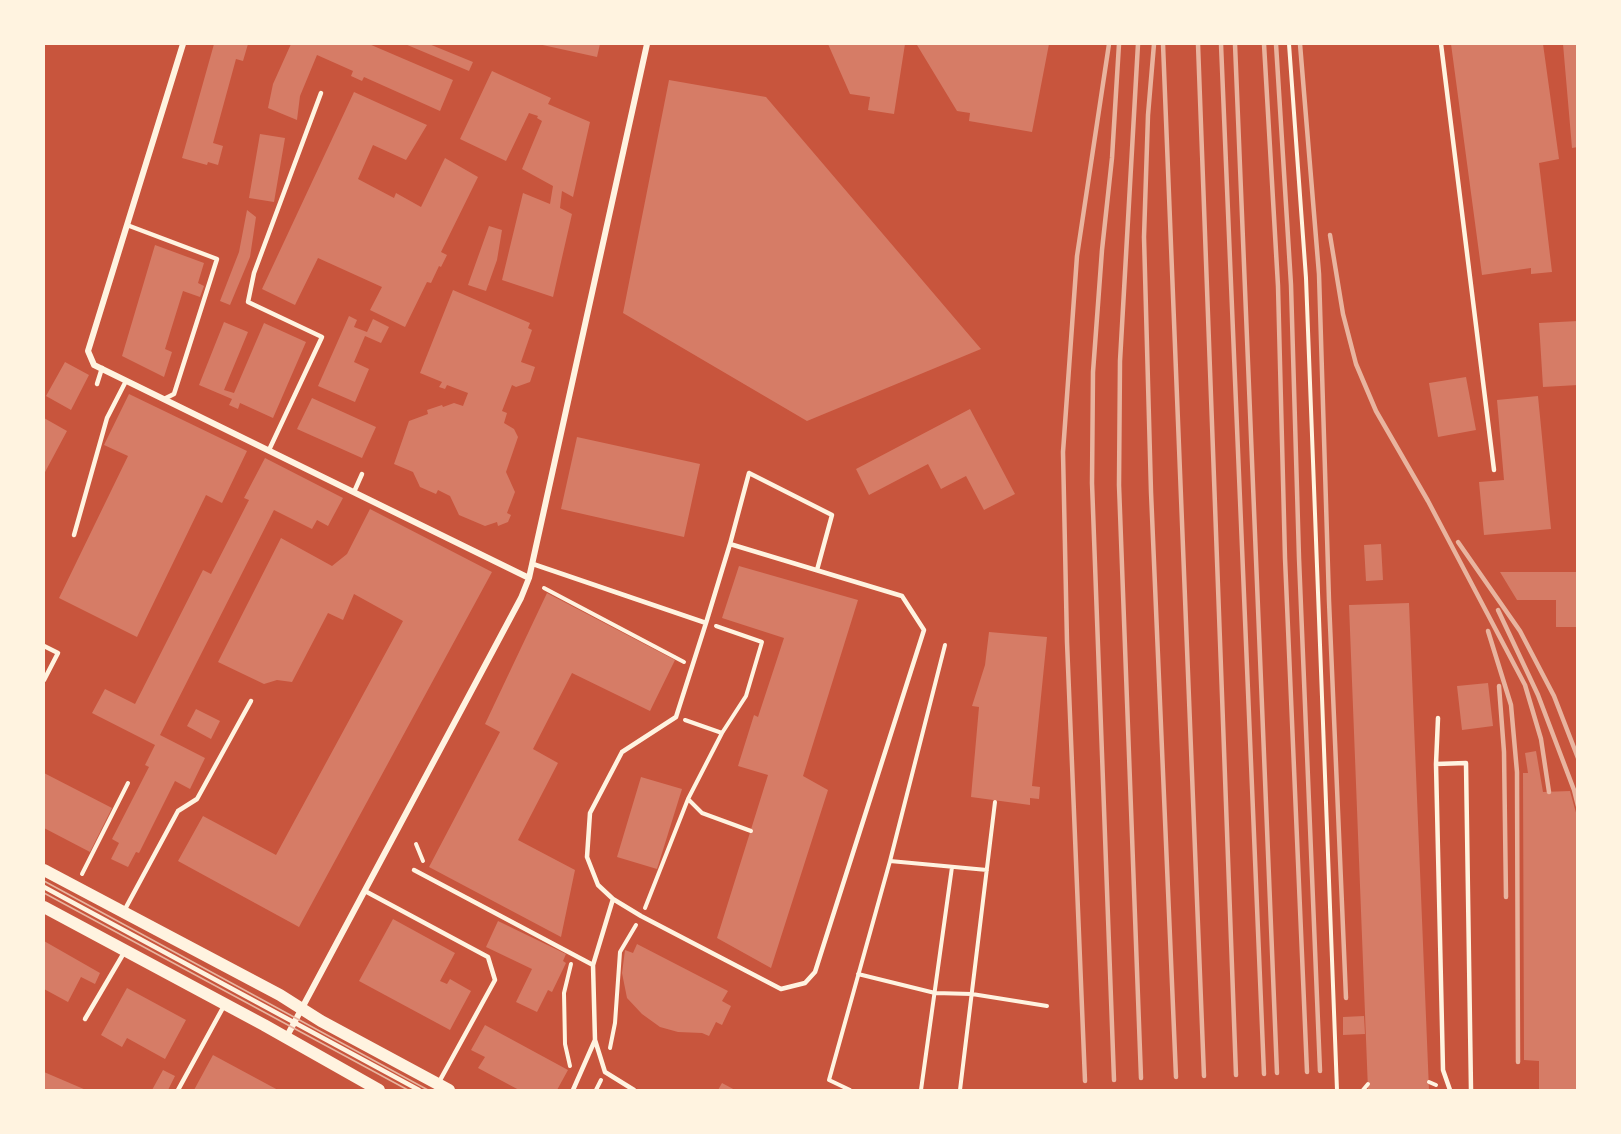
<!DOCTYPE html>
<style>
body{margin:0}
#map{position:relative;width:1621px;height:1134px;overflow:hidden;background:#c8553d;font-family:Inter,sans-serif}
canvas{display:block}
.frame{position:absolute;inset:0;border:45px solid #fff3e0;pointer-events:none}
</style>
<div id="map">
<canvas width="1621" height="1134"></canvas>
<div class="frame"></div>
</div>
<script>
const ctx = document.querySelector('canvas').getContext('2d');
ctx.lineJoin = 'round';
function paint(path, color) {
  ctx.fillStyle = color;
  ctx.fill(path, 'evenodd');
}
function toPath(rows) {
  const path = new Path2D();
  for (const r of rows) {
    path.moveTo(r[0], r[1]);
    for (let i = 2; i < r.length; i += 2) path.lineTo(r[i], r[i + 1]);
  }
  return path;
}
function strokePath(path, color, width, dash) {
  ctx.strokeStyle = color;
  ctx.lineWidth = width;
  ctx.lineCap = dash ? 'butt' : 'round';
  ctx.setLineDash(dash || []);
  ctx.stroke(path);
}
paint(toPath([
 [214,44,248,44,243,61,236,59,213,143,223,146,218,165,208,162,207,165,182,158],
 [291,44,369,44,453,80,440,111,364,77,362,81,351,76,353,71,317,55,300,96,297,120,268,108,273,84],
 [405,44,429,44,473,62,469,71],
 [538,44,600,44,597,57],
 [828,44,905,44,894,114,868,110,870,97,850,94],
 [919,44,1049,44,1032,132,969,121,970,113,957,111,917,45],
 [1451,44,1543,44,1559,159,1539,163,1552,272,1531,274,1531,268,1482,275],
 [1563,44,1578,44,1578,147,1572,148],
 [492,71,551,98,548,104,590,122,573,197,562,191,560,208,572,214,553,297,502,280,523,193,550,204,553,186,522,169,542,121,537,118,538,116,529,113,506,161,460,139],
 [669,80,766,97,981,349,807,421,623,313],
 [354,92,427,125,406,160,373,145,358,179,394,198,396,193,421,207,445,158,478,177,441,252,447,255,441,267,439,266,431,283,427,282,405,327,370,310,382,287,318,258,295,305,262,289],
 [260,134,285,138,274,202,249,198],
 [247,210,256,217,250,257,230,305,220,301,239,252],
 [489,226,502,230,497,260,486,291,468,285],
 [155,245,204,263,198,283,204,286,200,297,183,291,165,349,172,352,164,377,122,356],
 [453,290,530,323,528,328,532,330,521,362,535,367,530,382,516,387,512,385,502,411,507,413,504,423,514,429,518,437,506,472,515,492,507,513,511,515,508,522,498,526,497,522,485,526,459,515,450,496,438,490,436,494,420,487,413,472,394,464,409,421,428,414,427,410,442,405,443,407,454,403,463,406,468,393,447,385,445,389,439,387,442,382,420,373],
 [349,316,357,320,354,327,367,332,373,319,389,327,381,343,365,336,354,362,369,369,355,402,318,386],
 [1578,321,1578,385,1543,387,1539,323],
 [224,322,248,332,224,390,234,393,264,323,306,342,273,418,240,403,238,409,229,405,232,399,199,385],
 [65,362,89,375,71,410,46,396],
 [1466,377,1476,430,1438,437,1429,383],
 [129,394,247,451,222,503,206,495,137,637,59,598,128,456,104,445],
 [1538,396,1551,529,1484,535,1479,482,1504,480,1497,400],
 [312,398,376,427,362,458,297,429],
 [970,409,1015,494,984,510,966,476,941,489,928,464,869,495,856,469],
 [44,418,67,431,44,474],
 [577,437,700,464,684,537,561,509],
 [265,458,343,498,328,526,317,520,312,529,274,510,160,735,205,758,190,789,175,781,139,853,136,852,128,867,111,859,119,843,112,839,149,767,145,765,155,745,92,713,105,689,135,704,203,570,211,574,249,500,244,498],
 [370,509,492,572,299,927,178,861,203,816,276,855,403,621,354,594,343,620,328,613,292,682,277,680,264,684,218,662,281,538,332,566,347,554],
 [1381,544,1383,580,1366,581,1364,545],
 [739,566,858,600,803,776,828,790,771,968,717,938,768,775,738,766,754,715,758,717,784,638,722,618],
 [1500,572,1578,572,1578,627,1556,627,1556,600,1517,600],
 [547,593,675,660,650,711,572,673,533,749,558,763,518,840,575,870,561,937,429,867,500,732,485,724],
 [1409,603,1429,1090,1368,1090,1349,605],
 [989,632,1047,637,1032,786,1040,787,1039,799,1030,798,1030,805,971,797,979,707,972,706,985,665],
 [1488,683,1493,726,1462,730,1457,686],
 [196,709,220,721,211,739,187,726],
 [1536,751,1543,792,1570,791,1578,820,1578,1090,1539,1090,1539,1061,1524,1060,1523,773,1528,773,1525,753],
 [44,773,112,808,90,852,44,828],
 [641,777,682,789,657,869,617,857],
 [393,919,455,953,440,981,447,984,450,979,471,991,450,1030,359,981],
 [498,921,566,954,563,961,566,963,552,992,548,990,537,1012,516,1002,532,969,486,947],
 [44,941,100,973,95,984,81,977,68,1002,44,989],
 [637,944,728,991,722,1001,731,1006,722,1025,716,1022,709,1036,702,1033,678,1032,660,1027,642,1014,627,998,622,973,625,950,633,953],
 [127,988,186,1020,165,1059,127,1038,122,1047,101,1035],
 [1364,1016,1365,1034,1343,1035,1343,1017],
 [485,1025,568,1070,557,1090,519,1090,478,1068,485,1057,471,1050],
 [213,1055,278,1090,194,1090],
 [163,1070,175,1076,168,1090,152,1090],
 [44,1072,86,1090,44,1090],
 [722,1083,735,1090,718,1090]
]), '#d67c66');
strokePath(toPath([
 [1289,44,1306,278,1337,1090],
 [544,588,684,662],
 [685,720,722,733],
 [688,799,702,813,751,831],
 [416,844,423,861],
 [890,861,945,645],
 [82,874,128,783],
 [645,908,688,799,722,733,746,696,762,642,716,626],
 [858,974,935,993,972,994,1047,1006],
 [610,1048,615,1023,620,952,636,925],
 [570,1066,565,1044,564,993,571,964],
 [1429,1082,1436,1085],
 [596,1090,601,1080],
 [850,1090,829,1080,890,861,987,870],
 [921,1090,952,867],
 [960,1090,995,802],
 [1363,1090,1368,1084]
]), '#fff3e0', 4);
strokePath(toPath([
 [1441,44,1494,470],
 [127,225,217,259,174,394,164,399],
 [97,384,102,368],
 [269,450,322,337,248,302,254,273,321,93],
 [354,492,362,474],
 [74,535,107,418,126,381],
 [730,544,749,473,832,515,817,570],
 [533,564,706,623,676,717,622,752,590,813,587,857,598,885,613,899,593,965,595,1040,573,1090],
 [44,646,58,653,44,680],
 [1438,718,1436,764,1443,1070,1450,1090],
 [1436,764,1466,763,1471,1090],
 [414,870,593,965],
 [44,887,419,1090],
 [365,891,488,957,495,980,439,1082],
 [613,899,641,916,781,989,805,983,815,972,924,630,902,596,730,544,706,623],
 [124,911,178,811,197,799,251,701],
 [85,1019,125,951],
 [595,1040,605,1072,634,1090],
 [178,1090,225,1004]
]), '#fff3e0', 4.5);
strokePath(toPath([
 [183,44,88,351,94,365,529,578],
 [286,1038,521,598,529,578,647,44]
]), '#fff3e0', 6);
strokePath(toPath([
 [44,870,280,995,321,1021,449,1090],
 [44,907,264,1025,379,1090]
]), '#fff3e0', 12);
strokePath(toPath([
 [44,881,428,1090],
 [44,893,408,1090]
]), '#e9b49f', 1.5);
strokePath(toPath([
 [1138,44,1120,361,1119,485,1141,1078],
 [1154,44,1148,115,1144,237,1151,492,1176,1077],
 [1163,44,1204,1076],
 [1198,44,1236,1075],
 [1221,44,1264,1074],
 [1235,44,1277,1073],
 [1264,44,1278,286,1285,558,1307,1072],
 [1276,44,1291,285,1299,558,1320,1071],
 [1300,44,1319,274,1329,601,1346,998],
 [1330,235,1343,314,1356,364,1376,411,1428,501,1525,685,1541,739,1549,792],
 [1458,542,1520,631,1554,696,1578,758],
 [1498,610,1538,695,1574,790,1578,806],
 [1488,631,1511,705,1517,772,1518,1062],
 [1499,686,1504,752,1506,897],
 [1114,1080,1092,483,1093,372,1102,250,1112,158,1119,44],
 [1085,1081,1067,642,1063,452,1077,256,1109,44]
]), '#e9b49f', 4.5);
</script>
